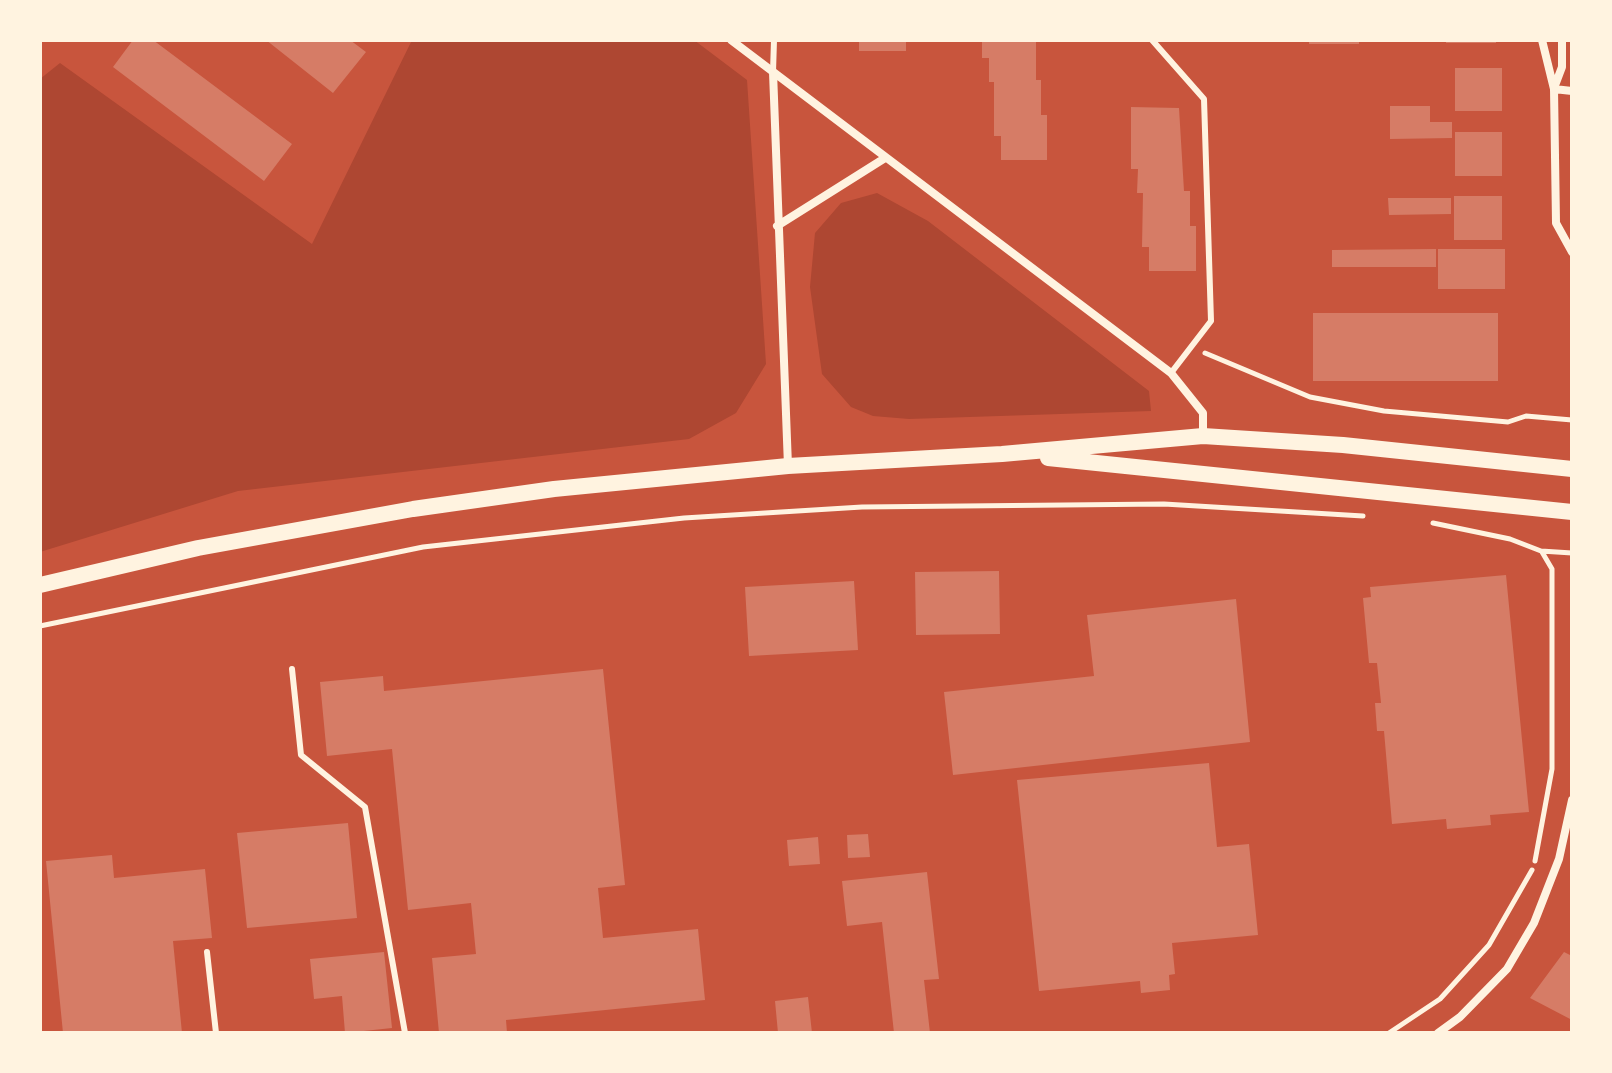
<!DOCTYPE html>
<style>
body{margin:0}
#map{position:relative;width:1612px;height:1073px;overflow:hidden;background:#c8553d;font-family:Montserrat,sans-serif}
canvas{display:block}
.frame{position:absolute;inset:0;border:42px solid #fff3e0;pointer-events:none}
</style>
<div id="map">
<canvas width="1612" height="1073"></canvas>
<div class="frame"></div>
</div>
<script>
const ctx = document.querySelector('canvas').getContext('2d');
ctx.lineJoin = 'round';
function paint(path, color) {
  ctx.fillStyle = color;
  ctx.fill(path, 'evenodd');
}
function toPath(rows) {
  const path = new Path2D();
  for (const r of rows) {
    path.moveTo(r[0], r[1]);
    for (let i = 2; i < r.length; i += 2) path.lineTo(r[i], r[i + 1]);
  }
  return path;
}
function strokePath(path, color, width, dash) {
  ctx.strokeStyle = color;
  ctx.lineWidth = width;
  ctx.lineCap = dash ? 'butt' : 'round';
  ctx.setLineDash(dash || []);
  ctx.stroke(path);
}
paint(toPath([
 [412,40,694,40,747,80,766,364,736,413,689,439,238,491,40,552,40,79,60,63,312,244],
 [877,193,928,221,1149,391,1151,411,909,419,873,416,851,407,822,374,810,287,815,233,841,203]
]), '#ae4732');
paint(toPath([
 [133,40,153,40,292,144,264,181,113,67],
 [266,40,350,40,366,52,333,93],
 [859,40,906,40,906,51,859,51],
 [982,40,1036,40,1036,80,1041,80,1041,115,1047,115,1047,160,1001,160,1001,136,994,136,994,82,989,82,989,58,982,58],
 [1309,40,1359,40,1359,44,1309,44],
 [1446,40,1496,40,1496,43,1446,43],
 [1455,68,1502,68,1502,111,1455,111],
 [1390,106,1430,106,1430,122,1452,122,1452,138,1390,139],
 [1131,107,1179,108,1184,191,1190,191,1190,226,1196,226,1196,271,1149,271,1149,247,1142,247,1143,193,1137,193,1138,169,1131,169],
 [1455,132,1502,132,1502,176,1455,176],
 [1454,196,1502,196,1502,240,1454,240],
 [1388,198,1451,198,1451,214,1389,215],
 [1436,249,1436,267,1332,267,1332,250],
 [1438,249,1505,249,1505,289,1438,289],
 [1313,313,1498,313,1498,381,1313,381],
 [999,571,1000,634,916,635,915,572],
 [1506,575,1529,812,1490,815,1491,825,1447,829,1446,819,1392,824,1384,731,1377,731,1375,703,1381,703,1377,663,1369,663,1363,598,1371,597,1370,587],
 [854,581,858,650,749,656,745,587],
 [1236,599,1250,742,953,775,944,692,1094,676,1087,615],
 [603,669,625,885,598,888,603,938,698,929,705,1000,506,1020,507,1033,439,1033,432,958,476,954,471,903,408,910,392,749,327,756,320,682,383,676,384,691],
 [1209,763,1217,847,1249,844,1258,935,1172,943,1175,974,1169,975,1170,990,1141,993,1140,981,1039,991,1017,780],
 [348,823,357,918,247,928,237,833],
 [868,834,870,857,848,858,847,835],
 [818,837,820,864,789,866,787,840],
 [112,855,114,878,205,869,212,938,173,941,182,1033,63,1033,46,861],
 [927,872,939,979,924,980,930,1033,894,1033,882,922,847,926,842,881],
 [384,952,392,1028,345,1033,342,996,314,999,310,959],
 [1564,952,1572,956,1572,1020,1530,998],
 [808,997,812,1033,778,1033,775,1001]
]), '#d67c66');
strokePath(toPath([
 [1205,353,1310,397,1384,411,1508,422,1526,416,1572,420],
 [1433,523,1510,539,1541,551,1572,553],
 [40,626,423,547,684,518,862,507,1164,504,1363,516],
 [1535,861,1552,769,1552,569,1542,552],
 [1389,1033,1440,999,1489,945,1532,870]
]), '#fff3e0', 5);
strokePath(toPath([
 [1152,40,1204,99,1211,321,1171,373],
 [773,72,774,40],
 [292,669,301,755,365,807,405,1033],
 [207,952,216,1033]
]), '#fff3e0', 6);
strokePath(toPath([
 [731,40,1171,373,1203,413,1203,435],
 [1542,40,1554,89,1556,223,1572,252],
 [773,72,788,466],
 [1554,88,1562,67,1562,40],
 [1554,89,1572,91],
 [777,226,885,158],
 [1438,1033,1460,1017,1507,969,1534,923,1559,859,1572,800]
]), '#fff3e0', 8);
strokePath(toPath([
 [1048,458,1572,512],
 [40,585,198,548,413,509,554,489,788,466,1002,454,1203,436,1343,445,1572,469]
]), '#fff3e0', 16);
</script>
